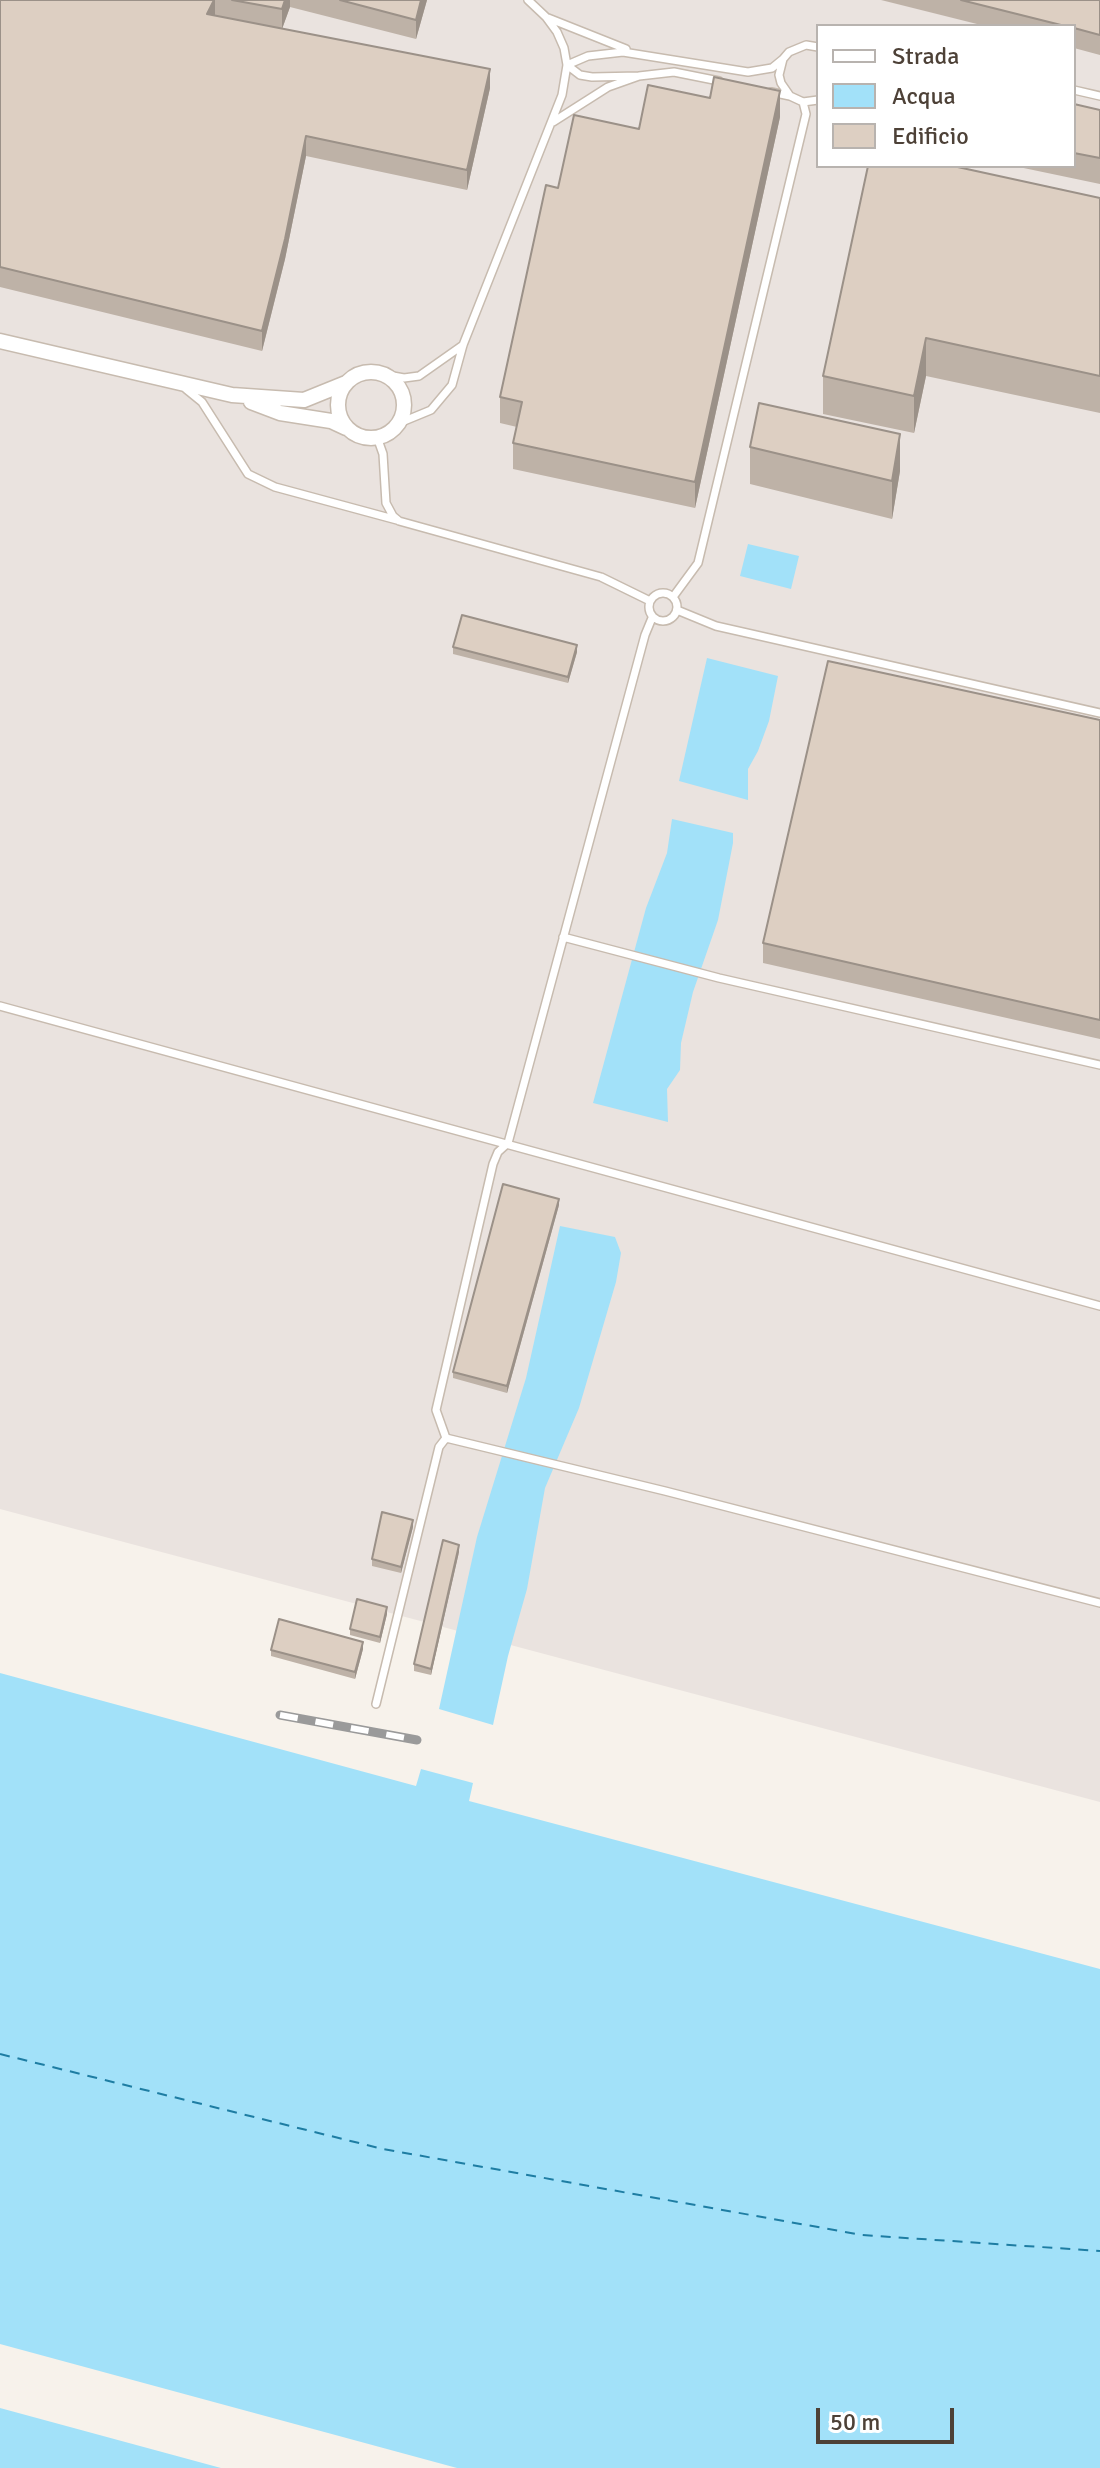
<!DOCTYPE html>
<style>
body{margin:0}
#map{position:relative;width:1100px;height:2468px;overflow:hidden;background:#f7f2eb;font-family:Signika,sans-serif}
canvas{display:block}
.legend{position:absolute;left:816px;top:24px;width:260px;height:144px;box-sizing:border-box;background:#fff;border:2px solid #b8b3af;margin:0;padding:10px 14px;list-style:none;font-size:24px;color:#4d4137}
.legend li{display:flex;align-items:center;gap:16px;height:40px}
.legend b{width:40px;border:2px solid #b8b3af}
.scale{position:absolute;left:816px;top:2408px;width:138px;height:36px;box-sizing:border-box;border:4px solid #4d4137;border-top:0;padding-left:10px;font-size:24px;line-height:28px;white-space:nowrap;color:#4d4137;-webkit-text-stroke:6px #fff;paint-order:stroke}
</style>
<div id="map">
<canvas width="1100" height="2468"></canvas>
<ul class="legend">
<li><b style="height:10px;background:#fff"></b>Strada</li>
<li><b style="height:22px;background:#a2e1f9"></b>Acqua</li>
<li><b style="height:22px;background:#ddcfc2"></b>Edificio</li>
</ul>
<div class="scale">50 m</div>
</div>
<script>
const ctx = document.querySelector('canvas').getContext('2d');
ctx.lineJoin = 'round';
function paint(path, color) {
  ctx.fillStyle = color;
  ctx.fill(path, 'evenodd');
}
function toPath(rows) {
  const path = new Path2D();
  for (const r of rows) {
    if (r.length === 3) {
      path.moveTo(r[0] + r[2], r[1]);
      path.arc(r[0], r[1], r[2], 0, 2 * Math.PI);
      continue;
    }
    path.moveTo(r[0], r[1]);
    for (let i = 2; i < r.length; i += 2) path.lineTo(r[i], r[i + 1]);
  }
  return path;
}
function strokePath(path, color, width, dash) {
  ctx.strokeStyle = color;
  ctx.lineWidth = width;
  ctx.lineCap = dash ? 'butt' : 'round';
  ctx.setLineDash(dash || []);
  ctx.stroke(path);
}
paint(toPath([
 [0,0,1100,0,1100,1802,0,1509],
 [818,26,1074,26,1074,166,818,166]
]), '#eae3df');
paint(toPath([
 [748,544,799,556,791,589,740,576],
 [707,658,778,676,769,721,758,751,748,769,748,800,679,781],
 [672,819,733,833,733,843,718,920,693,992,681,1043,680,1070,667,1089,668,1122,593,1103,646,908,667,853],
 [560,1226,615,1237,621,1253,616,1282,579,1408,545,1488,527,1589,508,1656,493,1725,439,1709,477,1537,526,1378],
 [0,1673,416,1786,421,1769,473,1783,469,1801,1100,1969,1100,2468,457,2468,0,2344],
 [0,2408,221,2468,0,2468]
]), '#a2e1f9');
strokePath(toPath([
 [0,2054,383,2149,862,2235,1100,2251]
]), '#1e7da3', 2, [10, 8]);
const service = toPath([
 [548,18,626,49],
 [818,47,806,45,789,52,783,59,779,75,781,83,790,96,803,102,818,100],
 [639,76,592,77,580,75,567,65,588,56,623,52,748,72,772,68,783,59],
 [1074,90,1100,96],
 [771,92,790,96],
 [553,122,608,87,639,76,674,72,719,81],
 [382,374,404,378,419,376,463,345],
 [186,389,202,402,248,474,275,487,397,520],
 [397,424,431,410,452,385,463,345,562,95,567,65,564,48,557,32,546,17,528,0],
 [377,437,383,454,386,503,393,516,399,521,601,577,650,601],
 [663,607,14],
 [673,597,698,563,806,114,803,102],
 [677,610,716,626,1100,713],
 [563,937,719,978,1100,1065],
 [0,1006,1100,1306],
 [446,1438,665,1491,1100,1603],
 [376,1704,439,1447,446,1438,436,1410,493,1164,498,1152,508,1143,645,635,652,618]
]);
const minor = toPath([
 [0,341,232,395,304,400,346,383],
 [371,405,33],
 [251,402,280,413,331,421,346,428]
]);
strokePath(service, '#c7bbaf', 10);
strokePath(minor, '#c7bbaf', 17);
strokePath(service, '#fff', 7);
strokePath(minor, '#fff', 14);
const rail = toPath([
 [280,1715,417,1740]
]);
strokePath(rail, '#9a9a9a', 9);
strokePath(rail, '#fff', 6, [18]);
paint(toPath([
 [0,0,427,0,416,39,290,7,282,29,490,88,467,190,306,156,285,259,262,351,0,287],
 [881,0,1100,0,1100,55,1074,48,1074,26,985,26],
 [1074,104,1100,110,1100,184,1014,166,1074,166],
 [780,117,695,508,513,469,513,443,517,427,500,423,500,397,639,129],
 [1100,198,1100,413,926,376,914,433,823,414,823,376],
 [750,447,900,471,892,519,750,484],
 [453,647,577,652,568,683,453,654],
 [1100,720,1100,1039,763,963,763,943],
 [559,1205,507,1393,453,1378,453,1372],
 [413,1527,401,1573,372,1566,372,1559],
 [459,1552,431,1675,414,1671,414,1664],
 [387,1614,380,1643,350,1635,350,1629],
 [363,1649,355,1679,271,1656,271,1650]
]), '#beb2a7');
paint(toPath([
 [214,0,215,0,215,17,207,14],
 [285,0,290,0,290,7,282,29,282,9],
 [421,0,427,0,416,39,416,20],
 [490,69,490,88,467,190,467,170],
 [780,91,780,117,695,508,695,482],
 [306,136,306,156,285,259,262,351,262,331],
 [926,338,926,376,914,433,914,396],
 [900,434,900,471,892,519,892,481],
 [577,645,577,652,568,683,568,677],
 [559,1199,559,1205,507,1393,507,1386],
 [413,1520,413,1527,401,1573,401,1567],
 [459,1545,459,1552,431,1675,431,1669],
 [387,1607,387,1614,380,1643,380,1637],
 [363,1642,363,1649,355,1679,355,1672]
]), '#9b9188');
const building = toPath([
 [0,0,214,0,207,14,490,69,467,170,306,136,285,239,262,331,0,267,0,0],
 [232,0,285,0,282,9,232,0],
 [340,0,421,0,416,20,340,0],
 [961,0,1100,0,1100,35,1074,28,1074,26,1065,26,961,0],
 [714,77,780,91,695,482,513,443,522,402,500,397,546,185,558,188,574,115,639,129,648,85,710,98,714,77],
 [1074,104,1100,110,1100,158,1074,153,1074,104],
 [868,166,953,166,1100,198,1100,376,926,338,914,396,823,376,868,166],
 [759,403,900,434,892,481,750,447,759,403],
 [462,615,577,645,568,677,453,647,462,615],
 [828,661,1100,720,1100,1020,763,943,828,661],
 [503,1184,559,1199,507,1386,453,1372,503,1184],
 [382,1512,413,1520,401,1567,372,1559,382,1512],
 [443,1540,459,1545,431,1669,414,1664,443,1540],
 [357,1599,387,1607,380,1637,350,1629,357,1599],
 [279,1619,363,1642,355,1672,271,1650,279,1619]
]);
paint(building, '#ddcfc2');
strokePath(building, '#9b9188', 2);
</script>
